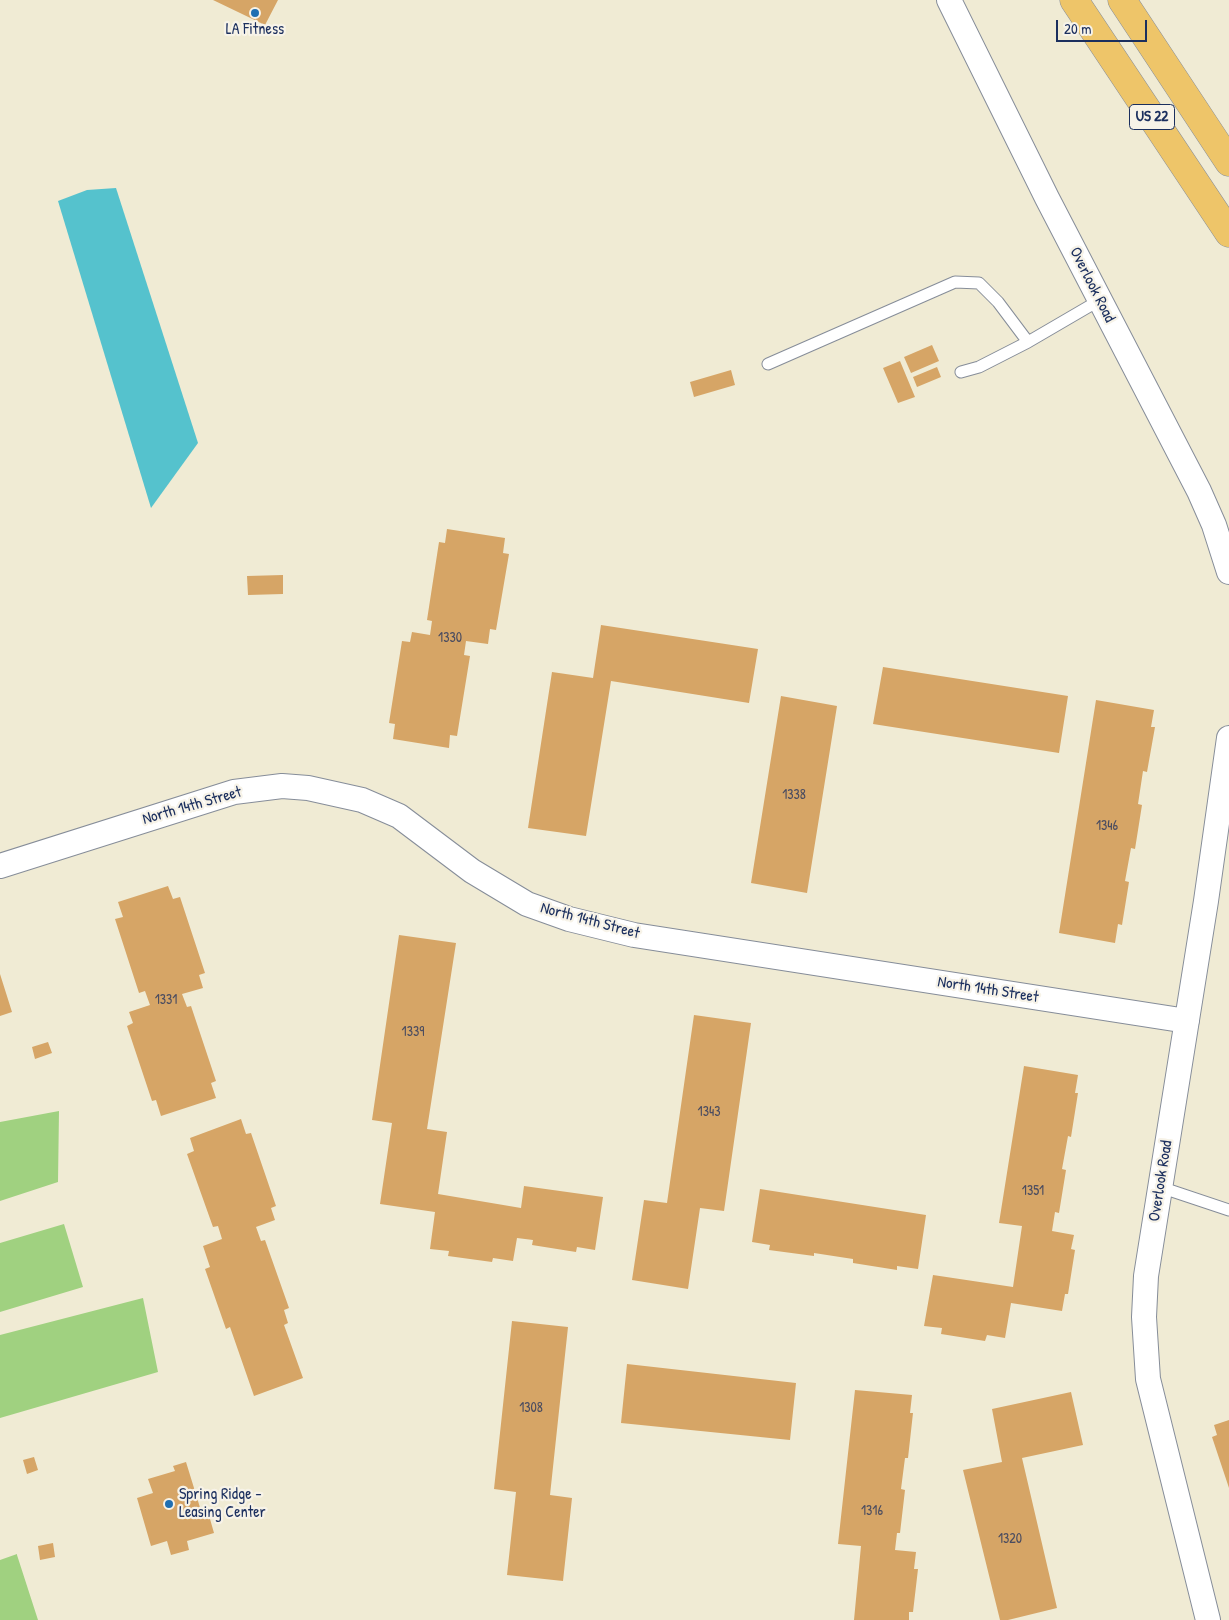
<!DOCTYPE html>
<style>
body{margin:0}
#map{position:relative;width:1229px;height:1620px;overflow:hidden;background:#f0ebd4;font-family:"Patrick Hand",sans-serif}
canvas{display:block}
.scale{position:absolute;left:1056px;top:20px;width:91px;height:22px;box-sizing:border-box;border:2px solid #1b2f5e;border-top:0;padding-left:6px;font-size:15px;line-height:18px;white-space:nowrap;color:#1b2f5e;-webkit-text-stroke:4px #f7f3e8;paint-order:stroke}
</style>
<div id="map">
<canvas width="1229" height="1620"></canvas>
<div class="scale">20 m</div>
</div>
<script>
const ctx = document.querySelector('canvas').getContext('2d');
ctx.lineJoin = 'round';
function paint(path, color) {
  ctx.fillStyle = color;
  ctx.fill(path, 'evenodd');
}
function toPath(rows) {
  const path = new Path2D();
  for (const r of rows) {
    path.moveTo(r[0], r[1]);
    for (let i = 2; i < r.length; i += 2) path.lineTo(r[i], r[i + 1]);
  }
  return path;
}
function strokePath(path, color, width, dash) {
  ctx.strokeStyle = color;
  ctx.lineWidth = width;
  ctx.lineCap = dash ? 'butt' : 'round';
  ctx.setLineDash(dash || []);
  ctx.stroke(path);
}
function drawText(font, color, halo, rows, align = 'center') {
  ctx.font = font + ' "Patrick Hand",sans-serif';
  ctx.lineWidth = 4.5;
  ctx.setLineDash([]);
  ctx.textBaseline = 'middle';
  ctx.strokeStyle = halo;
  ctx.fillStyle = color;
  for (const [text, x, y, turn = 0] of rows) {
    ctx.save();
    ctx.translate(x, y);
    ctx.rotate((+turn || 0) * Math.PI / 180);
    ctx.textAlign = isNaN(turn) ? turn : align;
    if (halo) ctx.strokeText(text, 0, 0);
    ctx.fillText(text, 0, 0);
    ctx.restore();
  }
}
paint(toPath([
 [59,1111,58,1182,0,1201,0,1122],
 [64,1224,83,1287,0,1312,0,1243],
 [143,1298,158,1372,0,1418,0,1335],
 [17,1554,17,1555,38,1620,0,1620,0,1560]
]), '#a0d180');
paint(toPath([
 [116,188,198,443,151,508,58,201,87,190]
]), '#55c2cd');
paint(toPath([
 [213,0,278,0,265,25],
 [932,345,939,361,911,373,904,357],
 [900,361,915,397,898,403,883,368],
 [937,367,941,377,917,387,913,377],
 [731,370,735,385,694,397,690,382],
 [447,529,505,538,503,553,509,554,496,630,490,629,488,644,466,641,464,655,470,656,457,736,450,735,449,748,393,739,395,724,389,723,402,641,410,642,412,632,430,635,432,621,427,620,439,542,445,543],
 [283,575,283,594,248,595,247,576],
 [601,625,758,649,749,703,611,681,586,836,528,828,552,672,593,678],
 [883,667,1068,696,1059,753,873,724],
 [781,696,837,706,807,893,751,883],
 [1096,700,1154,710,1151,727,1155,727,1147,772,1143,771,1138,804,1142,805,1135,849,1131,848,1125,881,1129,882,1122,925,1118,924,1115,943,1059,933],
 [168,886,173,899,180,897,205,973,199,975,203,988,182,994,187,1007,191,1006,216,1081,211,1083,216,1098,161,1116,156,1100,152,1101,127,1026,133,1023,129,1012,150,1005,145,991,139,993,115,919,123,917,118,902],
 [399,935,456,943,427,1129,447,1132,438,1194,521,1208,524,1186,603,1197,595,1250,577,1247,576,1252,532,1245,533,1240,517,1238,513,1261,493,1258,492,1262,448,1256,449,1251,430,1249,435,1212,380,1204,392,1123,372,1120],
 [0,974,12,1012,0,1016],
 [694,1015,751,1023,724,1211,700,1208,688,1289,632,1280,644,1200,667,1203],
 [48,1042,52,1053,35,1059,32,1047],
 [1024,1066,1078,1075,1075,1093,1078,1093,1071,1137,1068,1136,1062,1169,1066,1170,1059,1213,1055,1212,1052,1231,1074,1235,1071,1249,1075,1250,1068,1294,1065,1294,1062,1311,1011,1303,1005,1338,987,1335,985,1341,941,1334,942,1328,924,1326,933,1275,1013,1287,1022,1226,999,1223],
 [241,1119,246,1134,251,1133,276,1206,271,1208,275,1220,256,1227,261,1241,265,1240,289,1308,284,1310,288,1323,284,1325,303,1378,254,1396,230,1327,226,1329,205,1269,210,1267,203,1246,222,1239,218,1226,213,1227,187,1154,194,1151,190,1138],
 [760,1189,926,1215,918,1269,897,1266,897,1270,853,1263,853,1259,814,1253,814,1256,769,1250,770,1245,752,1242],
 [512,1321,568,1327,550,1495,572,1498,563,1581,507,1575,516,1492,494,1489],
 [627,1364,796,1383,790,1440,621,1423],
 [855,1390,912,1395,910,1413,913,1413,908,1458,905,1458,901,1489,905,1490,900,1533,897,1533,895,1550,916,1552,914,1569,918,1569,913,1612,909,1612,909,1620,854,1620,861,1546,838,1544],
 [1071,1392,1083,1445,1022,1458,1057,1608,1008,1620,1000,1620,963,1470,1002,1462,992,1409],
 [1229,1420,1229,1488,1212,1437,1217,1435,1214,1425],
 [34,1457,38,1470,27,1474,23,1460],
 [186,1462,202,1514,208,1512,214,1533,187,1541,189,1550,171,1555,167,1541,151,1546,137,1498,153,1493,148,1479,175,1471,173,1466],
 [53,1543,55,1557,40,1560,38,1546]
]), '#d6a566');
const service = toPath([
 [768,364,955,282,979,283,998,302,1028,342,1100,300],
 [961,372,979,367,1028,342],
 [1160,1187,1229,1210]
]);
const minor = toPath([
 [949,0,1047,198,1199,491,1214,525,1229,572],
 [0,866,234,792,282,786,308,788,362,800,399,816,472,871,527,904,569,919,634,935,1187,1021],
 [1208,1620,1148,1379,1144,1317,1146,1276,1206,901,1229,738]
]);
const motorway = toPath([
 [1074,0,1229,233],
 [1122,0,1229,162]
]);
strokePath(service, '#868d99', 13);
strokePath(minor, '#868d99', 26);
strokePath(motorway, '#868d99', 29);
strokePath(service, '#fff', 11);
strokePath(minor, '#fff', 24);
strokePath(motorway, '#eec569', 28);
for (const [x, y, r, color] of [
 [255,13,5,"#1f6fb2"],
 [169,1504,5,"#1f6fb2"]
]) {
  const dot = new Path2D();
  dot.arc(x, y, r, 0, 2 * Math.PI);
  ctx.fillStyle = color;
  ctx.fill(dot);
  strokePath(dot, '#f7f3e8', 2);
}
drawText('14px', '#4a4c60', null, [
 ["1330",450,638],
 ["1338",794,795],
 ["1346",1107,826],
 ["1331",166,1000],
 ["1339",413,1032],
 ["1343",709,1112],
 ["1351",1033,1191],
 ["1308",531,1408],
 ["1316",872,1511],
 ["1320",1010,1539]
]);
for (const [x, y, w] of [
 [1152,117,45]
]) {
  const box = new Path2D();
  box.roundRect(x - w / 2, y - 12.5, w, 25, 4);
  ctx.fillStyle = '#f7f3e8';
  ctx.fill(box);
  strokePath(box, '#1b2f5e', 1);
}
drawText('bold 15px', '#1b2f5e', null, [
 ["US 22",1152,117]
]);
drawText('16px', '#1b2f5e', '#f7f3e8', [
 ["LA Fitness",255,30],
 ["Spring Ridge -",179,1495,"left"],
 ["Leasing Center",179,1513,"left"]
]);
drawText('16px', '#1b2f5e', '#f7f3e8', [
 ["Overlook Road",1092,285,63],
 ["North 14th Street",192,806,-16],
 ["North 14th Street",590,921,15],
 ["North 14th Street",988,990,9],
 ["Overlook Road",1161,1181,-81]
]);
</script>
